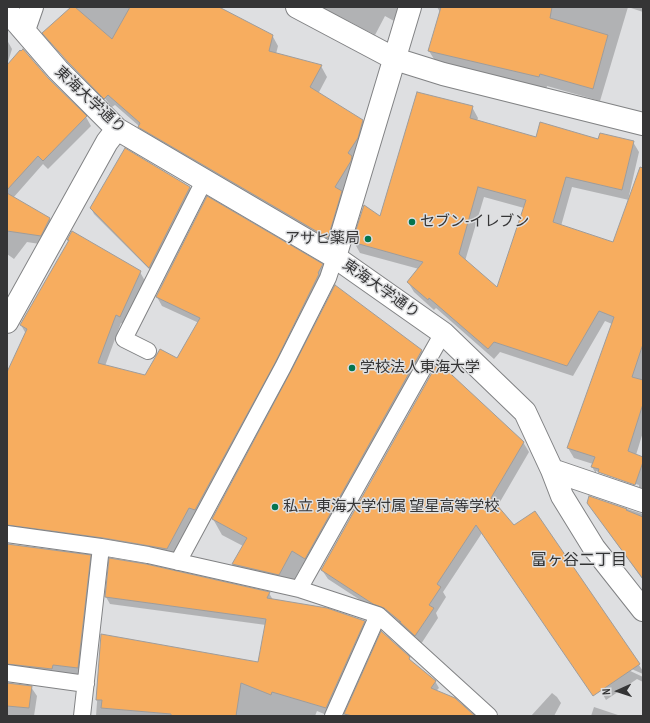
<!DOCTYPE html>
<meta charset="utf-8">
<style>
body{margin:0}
#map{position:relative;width:650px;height:723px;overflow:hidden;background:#dedfe1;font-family:"PT Sans Narrow",sans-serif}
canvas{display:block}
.frame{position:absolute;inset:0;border:8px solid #353536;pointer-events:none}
.north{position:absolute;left:598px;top:671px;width:40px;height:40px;-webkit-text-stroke:3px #dedfe1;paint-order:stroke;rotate:267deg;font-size:11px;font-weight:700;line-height:16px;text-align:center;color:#353536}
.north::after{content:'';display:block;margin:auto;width:14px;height:18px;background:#353536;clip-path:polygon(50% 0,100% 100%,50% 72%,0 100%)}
</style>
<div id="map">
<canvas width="650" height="723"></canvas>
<div class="frame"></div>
<div class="north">N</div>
</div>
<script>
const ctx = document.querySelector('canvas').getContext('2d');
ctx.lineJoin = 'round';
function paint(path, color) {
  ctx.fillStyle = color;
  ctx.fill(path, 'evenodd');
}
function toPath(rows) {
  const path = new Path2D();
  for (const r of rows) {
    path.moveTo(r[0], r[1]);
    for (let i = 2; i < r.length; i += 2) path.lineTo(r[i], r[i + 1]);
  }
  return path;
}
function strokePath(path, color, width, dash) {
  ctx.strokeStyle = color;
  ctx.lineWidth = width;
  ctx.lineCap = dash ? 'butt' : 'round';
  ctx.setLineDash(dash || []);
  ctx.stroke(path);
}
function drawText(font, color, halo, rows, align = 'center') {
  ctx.font = font + ' "PT Sans Narrow","Noto Sans JP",sans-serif';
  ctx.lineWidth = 3;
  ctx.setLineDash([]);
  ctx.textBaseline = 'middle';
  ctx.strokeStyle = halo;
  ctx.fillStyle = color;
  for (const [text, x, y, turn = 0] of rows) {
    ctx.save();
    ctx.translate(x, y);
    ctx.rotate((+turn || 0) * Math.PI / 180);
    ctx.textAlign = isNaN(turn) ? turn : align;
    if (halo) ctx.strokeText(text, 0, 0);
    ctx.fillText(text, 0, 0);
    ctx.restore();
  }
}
paint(toPath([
 [73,7,129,7,129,10,131,7,216,7,272,35,278,46,276,54,321,66,327,77,318,94,362,120,369,131,334,248,145,137,139,126,115,105,112,107,55,39],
 [319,7,402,7,394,21,385,16,375,35,339,16,338,19],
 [437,7,628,7,600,101,547,86,546,90,437,64,429,51,440,12],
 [628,7,643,7,643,12],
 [7,40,12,49,7,65,22,52,86,117,91,126,48,169,43,164,13,198,50,219,55,228,46,245,27,242,14,259,7,254],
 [472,107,478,118,477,121,536,138,633,142,639,152,628,200,629,200,643,179,643,432,636,455,643,458,643,491,598,477,592,467,593,464,574,458,568,448,612,324,605,321,573,376,500,352,494,359,436,308,434,310,414,292,408,282,419,269,360,253,354,242,381,218],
 [572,187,629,200,614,243,561,226],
 [484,197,524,208,497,289,465,261],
 [596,471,639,485,639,487,596,473],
 [190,187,193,193,153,273,94,214,91,208],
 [72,232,140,272,145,281,125,325,121,323,105,366,146,376,177,359,199,323,162,306,157,297,322,265,327,274,172,558,7,536,7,374,26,334,21,325,69,242,68,240],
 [335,287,422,351,431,367,314,574,302,566,288,590,242,580,233,564,243,546,222,535,213,519,292,372],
 [523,442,529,452,497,507,514,526,535,512,643,671,643,674,627,667,626,669,643,677,643,682,637,679,606,700,601,691,612,667,482,533,443,592,446,597,436,613,438,618,421,644,380,613,328,579,322,570],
 [590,497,643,514,643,580,594,512,588,503],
 [7,545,90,556,95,565,83,676,7,675],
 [269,593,273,600,364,622,369,629,329,716,317,711,315,716,96,716,102,635,259,663,266,625,110,604,106,597],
 [382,633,412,662,435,681,439,688,436,691,460,716,344,716],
 [7,683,31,687,37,696,34,716,7,716],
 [552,693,557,697,561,703,554,716,531,716],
 [594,707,621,716,591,716]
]), '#0003');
const building = toPath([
 [71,7,75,7,112,39,130,7,219,7,273,35,269,51,322,65,310,87,363,120,358,138,348,153,352,156,351,161,335,187,342,191,328,238,138,127,140,123,108,95,104,99,67,61,42,33,71,7],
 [441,7,552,7,550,18,608,35,593,89,540,74,539,77,428,51,441,7],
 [23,49,49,79,87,116,43,161,38,156,7,190,7,65,20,50,21,51,23,49],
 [417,92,473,106,470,118,536,137,540,122,598,139,600,133,634,141,622,190,566,177,553,222,613,242,640,167,643,168,643,344,632,377,643,380,643,404,628,451,643,457,643,462,635,485,598,472,599,469,591,467,595,457,567,448,614,317,599,311,567,366,494,342,488,349,429,298,428,300,407,282,423,262,352,242,364,205,380,216,417,92],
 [478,187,526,200,497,287,459,254,478,187],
 [125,148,190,187,149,268,90,208,125,148],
 [7,193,50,218,41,236,7,231,7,193],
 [207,196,323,264,318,273,319,274,275,363,195,510,189,508,167,549,103,538,7,525,7,372,27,329,20,325,69,240,67,240,72,231,141,271,120,317,116,315,98,363,145,375,160,349,177,358,200,318,156,297,207,196],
 [335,285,422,350,305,559,292,551,279,575,232,564,247,538,212,519,291,371,335,285],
 [438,362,524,442,491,498,514,525,535,511,640,664,593,696,476,525,437,584,441,587,429,605,434,608,415,636,399,621,401,622,384,608,373,604,321,570,438,362],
 [589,496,627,509,626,510,643,517,643,579,587,503,589,496],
 [7,544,91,555,78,668,53,665,52,669,7,664,7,544],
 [109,558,146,564,270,592,267,598,327,608,365,621,326,708,272,692,271,695,241,683,236,716,171,716,171,714,101,708,102,700,96,700,101,634,258,662,266,619,105,597,109,558],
 [381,631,410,657,409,659,436,681,431,688,455,698,475,716,353,716,344,714,381,631],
 [7,683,32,686,29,708,7,706,7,683]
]);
paint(building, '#f7ad5f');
strokePath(building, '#9e9c9b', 1);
const service = toPath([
 [148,351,124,339,204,181],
 [7,534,101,547,148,555,299,589,378,615,489,716],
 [178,562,283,367,328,278,335,257],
 [299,589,443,333],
 [7,673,86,684],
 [82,716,101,547],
 [333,716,378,615]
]);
const minor = toPath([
 [297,7,395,59,443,74,643,124],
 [7,11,58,70,117,129,335,257,443,333,525,412,552,470,562,496,594,548,643,610],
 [24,30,32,7],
 [335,257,410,7],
 [7,322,107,142,117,129],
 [552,470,643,501]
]);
strokePath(service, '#818284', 18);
strokePath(minor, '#818284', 24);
strokePath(service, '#fff', 16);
strokePath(minor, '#fff', 22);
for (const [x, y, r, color] of [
 [412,222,4,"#03744e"],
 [368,239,4,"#03744e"],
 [352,368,4,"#03744e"],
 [275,507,4,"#03744e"]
]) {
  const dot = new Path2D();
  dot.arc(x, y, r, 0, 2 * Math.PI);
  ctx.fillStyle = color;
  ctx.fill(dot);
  strokePath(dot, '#dedfe1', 1.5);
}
drawText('15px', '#353536', '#dedfe1', [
 ["東海大学通り",90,100,43],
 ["東海大学通り",381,289,35]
]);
drawText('15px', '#353536', '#dedfe1', [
 ["セブン-イレブン",420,222],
 ["アサヒ薬局",360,239,"right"],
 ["学校法人東海大学",360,368],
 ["私立 東海大学付属 望星高等学校",283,507]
], 'left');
drawText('16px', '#333435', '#dedfe1', [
 ["富ヶ谷二丁目",579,560]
]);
</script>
